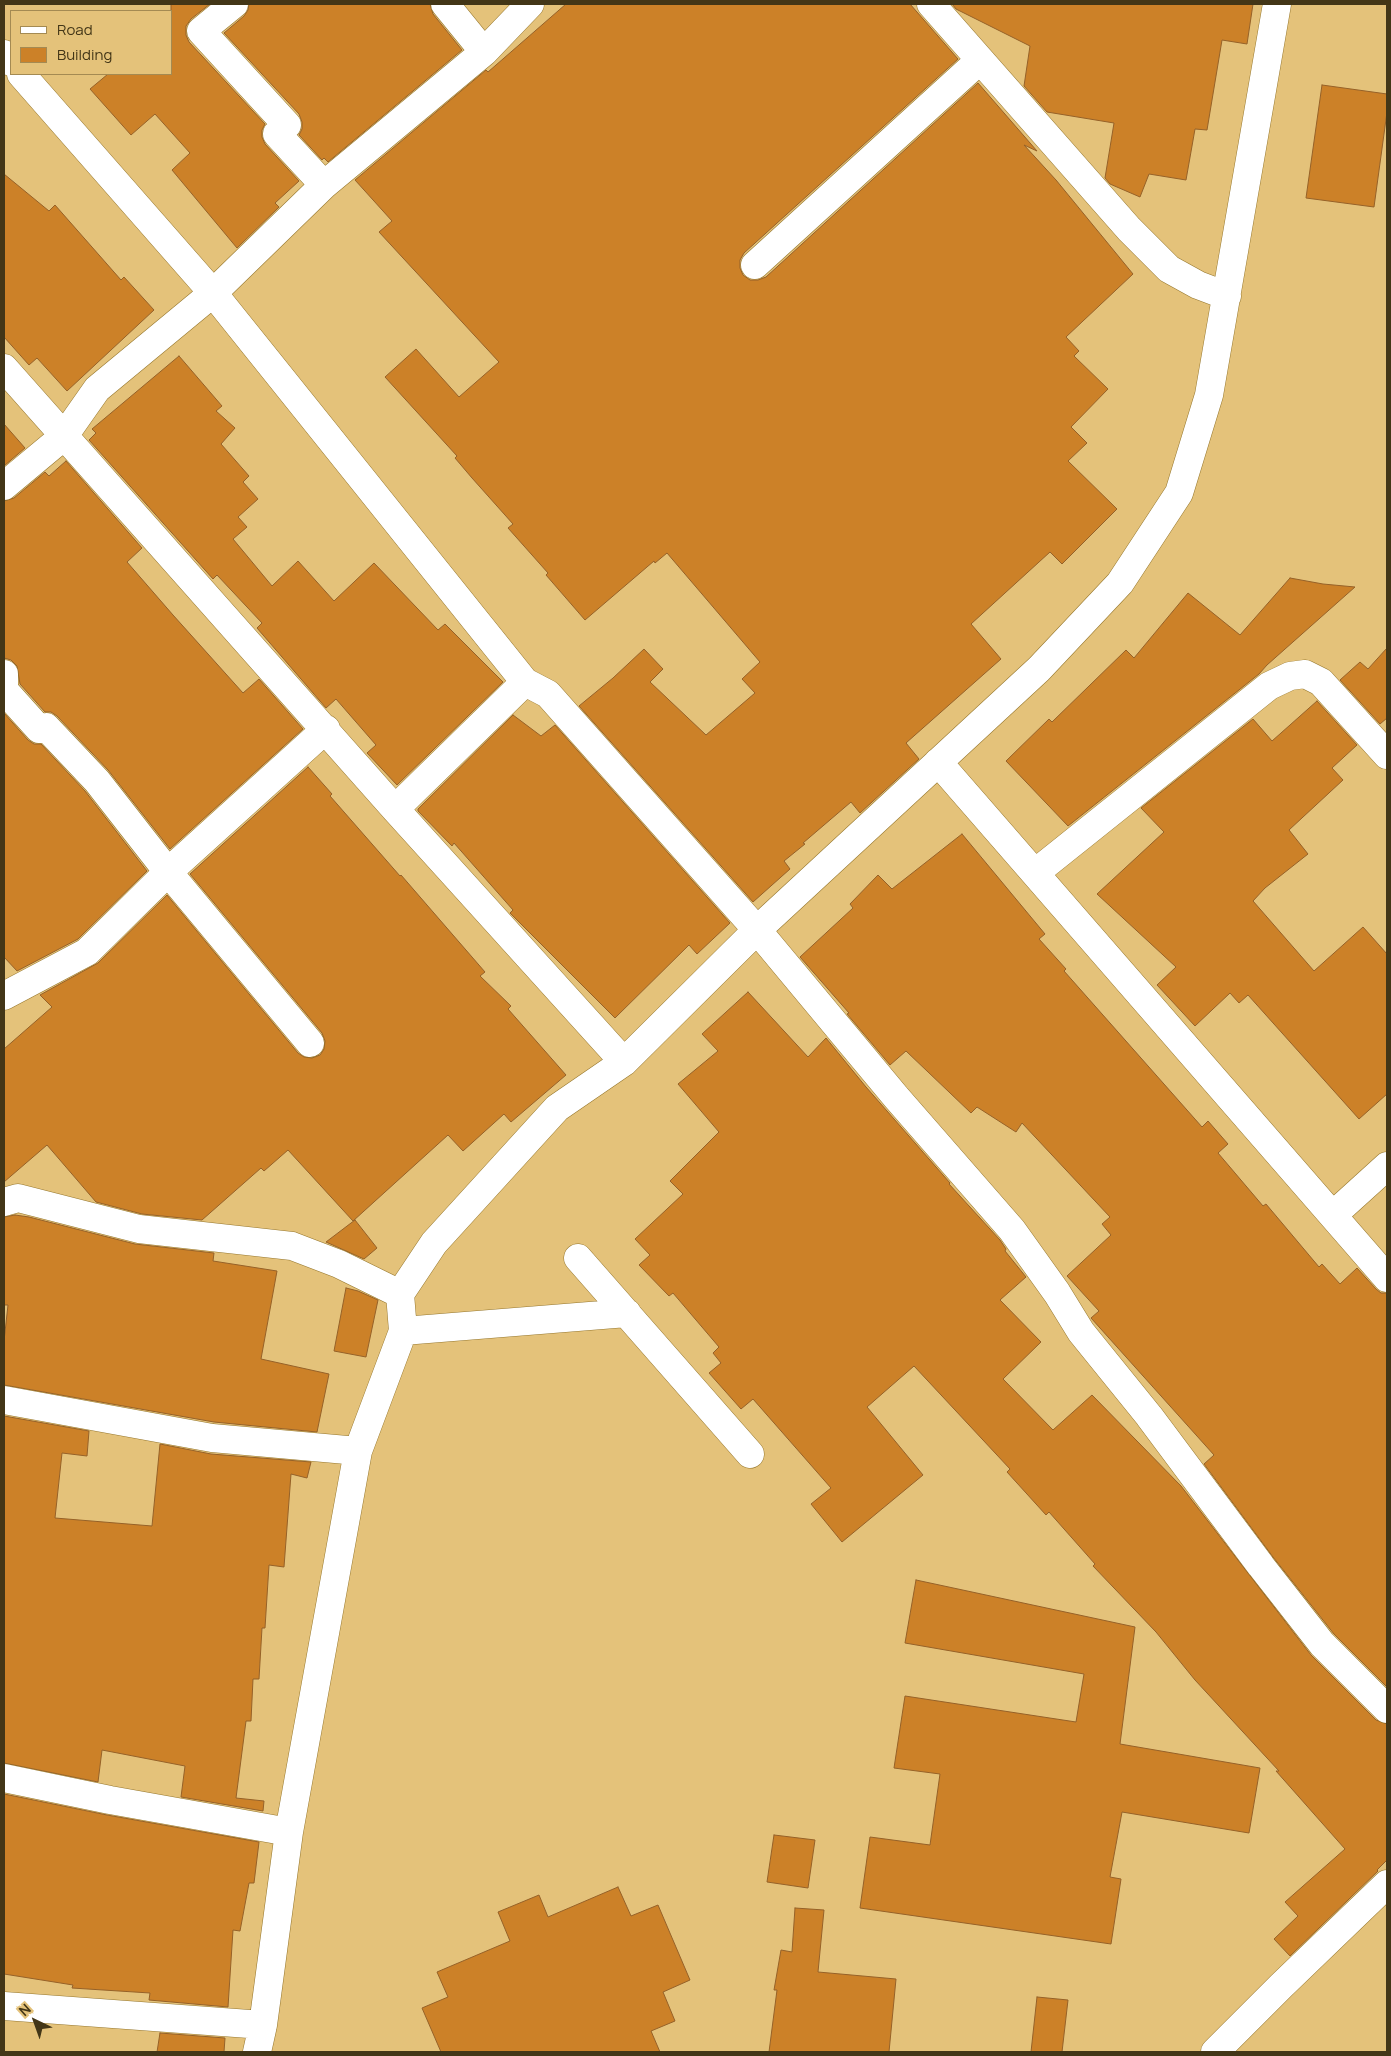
<!DOCTYPE html>
<style>
body{margin:0}
#map{position:relative;width:1391px;height:2056px;overflow:hidden;background:#e4c27a;font-family:Manrope,sans-serif}
canvas{display:block}
.frame{position:absolute;inset:0;border:5px solid #433617;pointer-events:none}
.legend{position:absolute;left:10px;top:10px;width:162px;height:65px;box-sizing:border-box;background:#e4c27a;border:1px solid #a48a52;margin:0;padding:6px 9px;list-style:none;font-size:15px;color:#433617}
.legend li{display:flex;align-items:center;gap:10px;height:25px}
.legend b{width:25px;border:1px solid #a48a52}
.north{position:absolute;left:10px;top:1996px;width:50px;height:50px;-webkit-text-stroke:4px #e4c27a;paint-order:stroke;rotate:318deg;font-size:14px;font-weight:700;line-height:20px;text-align:center;color:#433617}
.north::after{content:'';display:block;margin:auto;width:18px;height:22px;background:#433617;clip-path:polygon(50% 0,100% 100%,50% 72%,0 100%)}
</style>
<div id="map">
<canvas width="1391" height="2056"></canvas>
<div class="frame"></div>
<ul class="legend">
<li><b style="height:6px;background:#fff"></b>Road</li>
<li><b style="height:14px;background:#cc8128"></b>Building</li>
</ul>
<div class="north">N</div>
</div>
<script>
const ctx = document.querySelector('canvas').getContext('2d');
ctx.lineJoin = 'round';
function paint(path, color) {
  ctx.fillStyle = color;
  ctx.fill(path, 'evenodd');
}
function toPath(rows) {
  const path = new Path2D();
  for (const r of rows) {
    path.moveTo(r[0], r[1]);
    for (let i = 2; i < r.length; i += 2) path.lineTo(r[i], r[i + 1]);
  }
  return path;
}
function strokePath(path, color, width, dash) {
  ctx.strokeStyle = color;
  ctx.lineWidth = width;
  ctx.lineCap = dash ? 'butt' : 'round';
  ctx.setLineDash(dash || []);
  ctx.stroke(path);
}
const building = toPath([
 [171,4,210,4,191,19,186,26,186,35,189,42,265,124,262,130,262,137,265,144,299,181,275,203,279,207,237,248,172,170,190,153,155,114,131,135,90,89,108,74,171,74,171,4],
 [249,4,430,4,433,14,462,50,328,162,324,158,322,160,299,135,302,129,302,122,299,114,224,33,244,16,248,10,249,4],
 [566,4,910,4,958,59,744,253,740,260,740,268,743,275,750,280,758,280,766,277,978,83,1037,151,1024,145,1056,180,1133,274,1066,337,1079,351,1074,356,1108,389,1071,427,1087,443,1068,461,1117,509,1062,564,1050,552,971,624,1001,659,906,743,919,759,860,813,851,802,803,843,805,844,784,861,790,869,753,902,579,706,613,678,644,649,663,669,650,682,706,735,755,693,742,679,760,662,667,553,655,563,654,561,585,620,546,575,548,573,508,528,513,524,472,478,455,458,457,456,385,377,416,349,459,397,499,362,379,232,392,221,355,180,486,70,488,72,566,4],
 [952,4,1253,4,1247,44,1222,40,1207,130,1195,129,1186,180,1149,174,1140,197,1110,184,1105,178,1114,123,1047,112,1024,86,1030,46,956,9,952,4],
 [1322,85,1387,94,1387,112,1374,207,1306,198,1322,85],
 [4,174,49,211,55,205,121,280,124,277,154,310,67,391,37,358,29,365,4,337,4,174],
 [179,356,222,406,216,411,235,428,221,444,249,476,243,482,258,499,238,517,247,527,233,539,272,586,298,561,334,601,374,563,438,630,445,624,503,682,397,785,367,753,376,745,336,699,326,708,257,628,262,623,217,575,213,579,89,440,96,433,92,429,179,356],
 [4,424,25,448,4,466,4,424],
 [66,461,142,548,127,562,173,615,243,693,259,679,303,729,170,849,108,770,57,716,51,712,45,712,20,684,17,666,11,660,4,658,4,501,14,498,45,472,49,476,66,461],
 [1290,578,1323,584,1355,587,1267,665,1259,674,1068,826,1006,761,1049,719,1052,722,1126,650,1134,658,1188,593,1240,635,1290,578],
 [1387,648,1387,718,1380,724,1340,680,1360,662,1368,669,1387,648],
 [1317,701,1357,745,1332,768,1343,780,1289,830,1308,854,1265,888,1253,901,1314,971,1363,927,1387,954,1387,1094,1359,1119,1248,995,1239,1003,1230,993,1195,1026,1157,985,1176,967,1097,894,1164,832,1141,808,1253,719,1272,741,1317,701],
 [4,713,28,740,34,744,41,744,85,791,147,871,78,939,17,971,4,957,4,713],
 [513,715,541,736,555,725,730,923,697,954,689,945,615,1018,510,913,513,910,454,843,452,846,418,811,418,809,513,715],
 [308,767,332,794,330,796,400,876,401,875,485,972,480,976,511,1006,508,1009,566,1075,511,1122,504,1114,463,1151,448,1135,353,1221,288,1150,264,1171,261,1168,202,1220,142,1214,96,1202,47,1145,4,1182,4,1049,52,1007,40,995,98,963,167,895,298,1053,304,1057,312,1058,320,1055,324,1049,325,1041,322,1033,190,874,308,767],
 [962,834,1045,934,1039,939,1066,969,1064,971,1202,1127,1208,1121,1228,1144,1218,1153,1263,1206,1266,1204,1319,1267,1322,1264,1340,1284,1357,1268,1376,1289,1381,1293,1387,1293,1387,1687,1334,1634,1273,1557,1204,1464,1214,1455,1091,1318,1099,1311,1067,1276,1111,1235,1102,1224,1110,1217,1022,1123,1016,1132,977,1107,971,1113,906,1051,890,1065,847,1014,849,1013,800,957,853,908,850,904,878,875,892,889,962,834],
 [748,992,808,1057,826,1038,866,1087,950,1183,949,1184,1000,1240,1006,1249,1005,1251,1026,1277,1000,1300,1041,1342,1003,1379,1053,1430,1092,1395,1181,1486,1311,1655,1376,1720,1387,1724,1387,1860,1377,1870,1378,1871,1290,1956,1274,1939,1298,1916,1285,1902,1345,1849,1276,1771,1279,1771,1195,1680,1156,1632,1093,1566,1095,1564,1049,1512,1046,1515,1007,1472,1010,1469,914,1366,867,1407,923,1475,842,1542,811,1504,831,1488,753,1399,741,1409,709,1373,721,1363,713,1353,719,1347,673,1293,669,1296,639,1265,650,1255,635,1239,683,1194,670,1181,719,1132,678,1084,718,1051,702,1034,748,992],
 [15,1215,29,1217,135,1244,214,1253,213,1261,277,1271,261,1359,329,1374,317,1432,214,1422,4,1385,4,1341,8,1305,4,1305,4,1217,15,1215],
 [355,1220,377,1248,364,1259,326,1242,355,1220],
 [346,1288,358,1291,378,1300,366,1357,334,1351,346,1288],
 [4,1416,89,1431,87,1456,62,1453,55,1518,152,1526,160,1444,211,1454,311,1462,307,1478,291,1474,284,1567,269,1565,265,1628,262,1628,259,1679,253,1679,251,1721,246,1721,236,1798,264,1801,263,1811,181,1797,185,1766,102,1750,98,1782,4,1763,4,1416],
 [916,1580,1135,1627,1120,1744,1260,1768,1249,1833,1122,1812,1110,1877,1121,1879,1111,1944,860,1908,870,1837,930,1845,940,1774,894,1768,905,1696,1076,1722,1084,1674,905,1643,916,1580],
 [4,1794,107,1815,259,1842,254,1883,249,1883,240,1931,233,1930,228,2007,149,2000,150,1993,72,1988,73,1985,4,1974,4,1794],
 [774,1835,815,1840,808,1888,767,1882,774,1835],
 [618,1887,631,1916,658,1905,690,1980,663,1992,675,2021,651,2031,660,2052,441,2052,422,2008,448,1997,437,1972,510,1941,498,1912,539,1895,548,1917,618,1887],
 [795,1908,824,1910,818,1972,896,1979,889,2052,769,2052,777,1990,774,1990,781,1950,792,1952,795,1908],
 [1037,1997,1068,2000,1062,2052,1031,2052,1037,1997],
 [160,2033,225,2038,224,2052,157,2052,160,2033]
]);
paint(building, '#cc8128');
strokePath(building, '#956128', 1);
const minor = toPath([
 [234,4,201,31,287,125,277,134,324,185],
 [445,4,484,52],
 [931,4,1129,229,1169,269,1198,285,1227,296],
 [4,54,11,62],
 [21,74,213,293,525,682,548,694,757,930,896,1097,1012,1230,1057,1293,1081,1332,1149,1416,1261,1566,1322,1644,1387,1709],
 [755,265,980,60],
 [4,368,395,809,624,1062],
 [4,486,64,436,97,389,213,293,324,185,484,52,530,4],
 [4,674,4,690,39,729,46,727,97,781,168,872,310,1043],
 [938,762,1387,1278],
 [395,809,525,682],
 [1035,873,1269,686,1290,676,1305,674,1321,682,1387,755],
 [4,996,87,952,168,872,326,729],
 [4,1202,18,1198,139,1229,292,1246,339,1264,400,1294],
 [1333,1215,1387,1166],
 [578,1258,750,1454],
 [403,1331,627,1313],
 [4,1400,212,1438,358,1451],
 [4,1778,110,1800,289,1832],
 [4,2006,263,2025],
 [257,2052,263,2025,289,1832,358,1451,403,1331,400,1294,434,1243,557,1108,624,1062,757,930,1039,669,1120,583,1179,493,1209,395,1277,4],
 [1215,2052,1281,1986,1387,1884]
]);
strokePath(minor, '#96772d', 29);
strokePath(minor, '#fff', 28);
</script>
